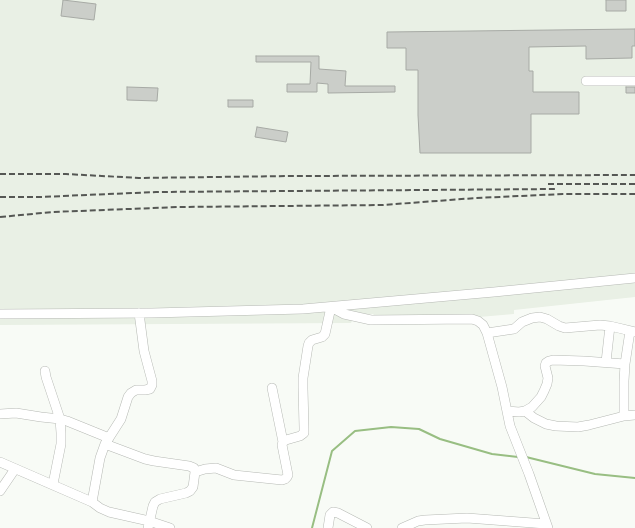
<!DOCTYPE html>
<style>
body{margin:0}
canvas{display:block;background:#f8fbf6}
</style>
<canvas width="635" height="528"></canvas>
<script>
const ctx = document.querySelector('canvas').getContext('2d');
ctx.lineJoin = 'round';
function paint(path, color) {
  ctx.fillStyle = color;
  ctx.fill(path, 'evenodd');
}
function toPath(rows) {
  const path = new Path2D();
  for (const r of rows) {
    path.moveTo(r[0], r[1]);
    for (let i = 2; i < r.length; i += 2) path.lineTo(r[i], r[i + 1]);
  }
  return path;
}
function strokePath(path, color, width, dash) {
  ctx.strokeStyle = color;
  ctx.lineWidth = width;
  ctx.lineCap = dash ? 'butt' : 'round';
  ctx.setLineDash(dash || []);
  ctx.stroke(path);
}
paint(toPath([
 [0,0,635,0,635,297,514,310,514,314,479,317,378,321,373,314,355,315,351,323,0,325]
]), '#e9f0e5');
strokePath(toPath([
 [526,457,595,474,635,478],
 [312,528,332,451,355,431,391,427,419,429,440,439,492,454,518,457]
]), '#98be82', 2);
const building = toPath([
 [63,0,96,4,94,20,61,16,63,0],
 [606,0,626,0,626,11,606,11,606,0],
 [635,29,635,46,632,46,632,58,586,59,586,46,529,47,529,71,533,71,533,92,579,92,579,114,531,114,531,153,420,153,418,115,418,70,406,70,406,48,387,48,387,32,635,29],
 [256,56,319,56,319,69,346,71,345,86,395,86,395,92,328,93,328,84,317,83,317,92,287,92,287,84,310,84,311,62,256,62,256,56],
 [127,87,158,88,157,101,127,100,127,87],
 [626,87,635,87,635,93,626,93,626,87],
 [228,100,253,100,253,107,228,107,228,100],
 [257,127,288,132,286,142,255,137,257,127]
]);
paint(building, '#cbcec9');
strokePath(building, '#a7aaa5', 1);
const minor = toPath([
 [586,81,635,81],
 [0,314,152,313,303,309,494,292,635,278],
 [487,333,507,330,514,329,522,322,532,318,540,317,547,319,559,326,565,328,600,325,610,326,635,332],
 [606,362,610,326],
 [45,371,46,377,60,419,61,433,61,444,53,484],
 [272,388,283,442],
 [507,411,519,412,525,411,532,407,541,397,544,391,547,384,548,378,545,366,546,363,549,361,553,360,584,361,625,364],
 [525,411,534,418,546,424,556,426,578,427,589,425,624,416,635,415],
 [0,414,16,413,41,417,60,419,67,421,109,438],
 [624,416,624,381,625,364,630,331],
 [105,444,145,459,154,461,189,466,194,468,195,472,193,487,190,491,186,493,160,499,155,502,153,506,148,528],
 [0,462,92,502,100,508,109,512,149,521,170,528],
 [195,472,205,469,216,468,234,475,282,480,285,479,287,477,288,475,282,445,283,442,286,440,300,436,304,433,304,428,303,388,303,378,308,346,309,343,312,340,322,337,325,334,331,307,344,314,371,320,472,319,478,321,483,325,487,333,502,387,510,426,529,474,548,528],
 [0,491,15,469],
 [92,502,100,458,105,444,121,419,128,397,131,393,136,390,145,390,150,389,152,385,152,381,144,351,139,313],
 [328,528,330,515,333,512,338,513,367,528],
 [402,528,418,521,425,520,467,518,546,524]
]);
strokePath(minor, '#b6b9b4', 10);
strokePath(minor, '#fff', 9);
strokePath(toPath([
 [0,174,66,174,139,178,290,176,635,175],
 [548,184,635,184],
 [0,197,40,197,156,192,555,189],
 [0,217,53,212,179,207,383,205,476,198,563,194,635,194]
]), '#555754', 2, [6, 3]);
</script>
